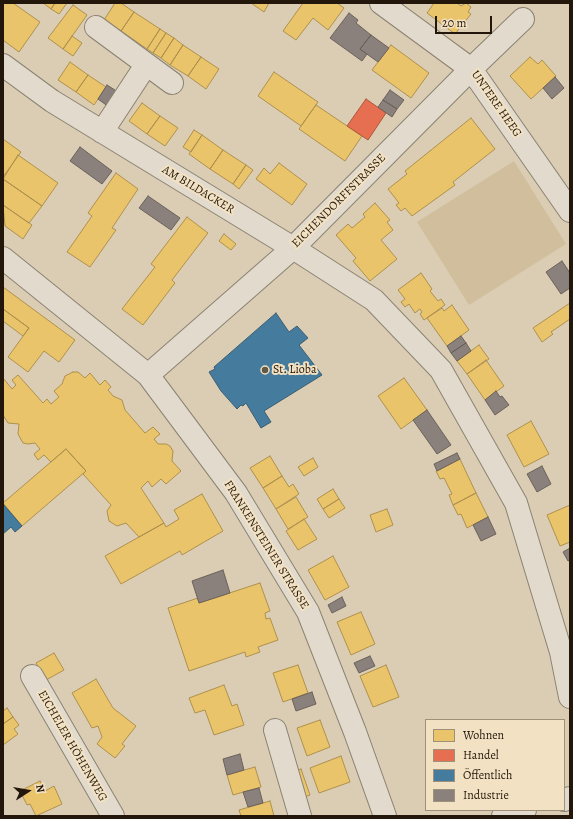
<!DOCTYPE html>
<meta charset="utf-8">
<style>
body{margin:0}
#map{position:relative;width:573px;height:819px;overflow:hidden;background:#dbcdb3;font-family:Alegreya,serif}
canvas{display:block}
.frame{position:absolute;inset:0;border:4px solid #23170b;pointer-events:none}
.legend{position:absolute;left:425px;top:719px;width:140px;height:92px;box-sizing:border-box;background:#f2e2c3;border:1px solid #9f9179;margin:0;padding:5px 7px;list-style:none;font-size:12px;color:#23170b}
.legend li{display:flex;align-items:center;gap:8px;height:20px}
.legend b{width:20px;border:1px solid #9f9179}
.north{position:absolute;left:8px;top:771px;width:40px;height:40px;-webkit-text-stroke:3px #f2e2c3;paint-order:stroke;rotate:78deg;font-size:11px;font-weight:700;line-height:16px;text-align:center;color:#23170b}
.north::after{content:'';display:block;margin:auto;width:14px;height:18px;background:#23170b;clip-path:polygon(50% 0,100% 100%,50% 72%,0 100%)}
.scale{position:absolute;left:435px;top:16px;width:57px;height:18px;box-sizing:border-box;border:2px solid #23170b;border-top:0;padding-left:5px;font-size:12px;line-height:14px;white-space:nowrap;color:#23170b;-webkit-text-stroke:3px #f2e2c3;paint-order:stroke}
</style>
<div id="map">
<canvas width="573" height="819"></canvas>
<div class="frame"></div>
<ul class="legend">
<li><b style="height:11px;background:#e9c46a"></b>Wohnen</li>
<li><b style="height:11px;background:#e76f51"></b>Handel</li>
<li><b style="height:11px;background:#457b9d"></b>Öffentlich</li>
<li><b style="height:11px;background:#8a817c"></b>Industrie</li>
</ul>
<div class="north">N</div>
<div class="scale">20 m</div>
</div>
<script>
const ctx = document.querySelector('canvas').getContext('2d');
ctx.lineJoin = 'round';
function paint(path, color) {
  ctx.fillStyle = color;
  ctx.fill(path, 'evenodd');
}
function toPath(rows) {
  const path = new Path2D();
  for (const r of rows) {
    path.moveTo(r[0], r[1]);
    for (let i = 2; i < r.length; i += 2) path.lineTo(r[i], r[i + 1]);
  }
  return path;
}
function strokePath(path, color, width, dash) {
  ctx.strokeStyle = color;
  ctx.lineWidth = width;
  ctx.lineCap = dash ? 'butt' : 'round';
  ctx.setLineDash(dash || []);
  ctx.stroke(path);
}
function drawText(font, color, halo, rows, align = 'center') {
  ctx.font = font + ' Alegreya,serif';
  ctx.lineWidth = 4;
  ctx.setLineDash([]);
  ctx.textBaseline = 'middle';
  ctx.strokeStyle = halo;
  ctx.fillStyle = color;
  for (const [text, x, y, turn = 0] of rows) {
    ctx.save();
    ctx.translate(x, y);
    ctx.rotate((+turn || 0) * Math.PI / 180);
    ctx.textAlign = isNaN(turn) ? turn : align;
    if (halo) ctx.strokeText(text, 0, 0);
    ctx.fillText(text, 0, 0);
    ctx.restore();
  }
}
paint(toPath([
 [514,161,566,244,469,305,417,222]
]), '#d1be9c');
const homes = toPath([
 [3,3,13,3,40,22,19,52,3,40,3,3],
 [43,3,55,3,51,9,43,3],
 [55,3,67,3,59,14,51,9,55,3],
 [115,3,121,3,134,12,121,31,104,20,115,3],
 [251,3,269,3,264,12,251,3],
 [303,3,337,3,344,8,328,30,313,18,296,40,283,31,303,3],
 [434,3,457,3,461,6,466,3,471,7,468,12,471,14,455,34,427,13,434,3],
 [73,5,87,15,63,49,48,38,73,5],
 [134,12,160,29,147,49,121,31,134,12],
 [160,29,166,33,153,53,147,49,160,29],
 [166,33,174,38,161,58,153,53,166,33],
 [72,36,82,43,73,56,63,49,72,36],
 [174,38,183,45,170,65,161,58,174,38],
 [183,45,201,57,188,76,170,65,183,45],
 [391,45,429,73,411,98,372,70,391,45],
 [201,57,219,69,206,89,188,76,201,57],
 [530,57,538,64,542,60,556,76,531,99,510,76,530,57],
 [70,62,88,75,76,92,58,80,70,62],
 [274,72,318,102,301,126,258,96,274,72],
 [88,75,106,87,94,105,76,92,88,75],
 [142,103,160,116,147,134,129,121,142,103],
 [316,105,362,136,345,161,299,129,316,105],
 [160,116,178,128,165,146,147,134,160,116],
 [471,118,495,149,453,182,455,185,412,216,405,208,401,211,396,205,399,203,388,189,407,174,405,171,471,118],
 [194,130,202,135,191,152,183,147,194,130],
 [202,135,223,150,210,169,189,154,202,135],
 [3,139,21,152,3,177,3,139],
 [223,150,246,165,233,184,210,169,223,150],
 [18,155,58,183,42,206,3,179,18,155],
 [279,163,307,184,292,205,256,179,264,168,270,174,279,163],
 [246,165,253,170,239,189,233,184,246,165],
 [116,173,138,189,112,228,116,230,90,267,67,252,92,216,88,213,116,173],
 [3,179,42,206,29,223,3,205,3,179],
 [375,203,390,220,387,222,393,230,381,240,397,259,370,281,353,261,356,258,336,235,348,224,352,228,365,217,363,214,375,203],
 [3,205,32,225,23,239,5,226,3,205],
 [187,217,208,233,172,280,175,283,143,325,122,309,155,267,151,264,187,217],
 [224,234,236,244,231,250,219,241,224,234],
 [421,273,432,289,430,291,438,301,441,299,445,305,424,320,420,314,422,312,420,309,415,313,409,304,405,307,401,302,405,299,398,290,421,273],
 [3,287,75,340,59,362,44,351,28,372,8,357,29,328,3,309,3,287],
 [570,303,570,319,551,332,553,334,542,342,533,328,570,303],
 [452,305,469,330,447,346,427,318,442,308,444,311,452,305],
 [3,309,29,328,23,336,3,321,3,309],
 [479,345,489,359,467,374,457,361,479,345],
 [486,360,504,386,485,400,467,374,486,360],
 [73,372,78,372,85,378,90,373,100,385,105,380,111,387,108,390,113,396,122,400,125,410,145,433,153,427,160,434,154,439,158,444,166,444,170,446,173,451,172,461,181,471,166,484,161,479,152,487,148,481,141,488,164,523,139,537,126,523,117,526,109,521,107,511,111,505,83,474,86,471,66,449,51,462,44,455,38,460,34,454,40,449,35,443,28,444,23,443,18,434,19,424,8,423,3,415,3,378,12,389,16,385,12,380,18,375,43,403,47,399,51,404,59,397,54,391,62,384,65,376,73,372],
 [404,378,427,410,401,429,378,396,404,378],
 [531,421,549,454,524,467,507,435,531,421],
 [66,449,86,471,22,526,3,503,66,449],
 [270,456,282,476,263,488,250,468,270,456],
 [313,458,318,467,304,476,298,467,313,458],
 [460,459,476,493,453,505,449,495,452,494,444,478,440,479,436,471,460,459],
 [282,476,289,487,293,484,299,494,276,509,263,488,282,476],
 [333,489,339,499,323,509,317,499,333,489],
 [476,493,488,517,467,528,461,514,458,515,453,505,476,493],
 [202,494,223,531,182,555,180,551,121,584,105,556,164,523,166,527,179,519,174,510,202,494],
 [296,497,308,517,288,529,276,509,296,497],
 [339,499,345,508,329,518,323,509,339,499],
 [570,505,570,542,560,546,547,515,570,505],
 [387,509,393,525,376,532,370,515,387,509],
 [304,519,317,539,298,550,286,531,304,519],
 [333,556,349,587,325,600,308,570,333,556],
 [260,583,270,611,265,613,266,619,270,618,278,640,258,647,260,652,246,657,245,652,189,671,168,608,198,598,199,603,260,583],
 [361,612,375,644,351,655,337,622,361,612],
 [54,653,64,670,46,680,36,663,54,653],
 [298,665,308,693,283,702,273,673,298,665],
 [386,665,399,697,373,707,360,676,386,665],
 [96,679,113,708,136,726,122,744,125,746,115,758,97,744,102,737,98,726,92,728,72,693,96,679],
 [224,685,232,706,237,704,244,725,214,735,205,710,195,713,189,698,224,685],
 [7,708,13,717,3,724,3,711,7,708],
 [13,717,19,725,14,729,18,734,3,745,3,724,13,717],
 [320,720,330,747,307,756,297,728,320,720],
 [341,756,350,782,319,793,310,768,341,756],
 [255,767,261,787,233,795,227,775,255,767],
 [301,769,310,795,299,799,290,773,301,769],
 [40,781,45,791,54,786,62,804,36,816,30,804,27,805,20,791,40,781],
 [270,801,274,816,241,816,239,810,270,801]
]);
paint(homes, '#e9c46a');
strokePath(homes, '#ae904e', 1);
const shops = toPath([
 [366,99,386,113,368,140,347,126,366,99]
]);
paint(shops, '#e76f51');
strokePath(shops, '#ac553c', 1);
const public = toPath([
 [276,313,289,332,297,326,308,338,299,345,322,375,264,411,271,422,261,428,246,403,243,406,241,405,237,409,221,391,209,372,215,369,214,367,276,313],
 [3,504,22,526,15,532,11,527,3,534,3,504]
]);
paint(public, '#457b9d');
strokePath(public, '#3b5d71', 1);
const industry = toPath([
 [349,13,358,20,356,23,371,35,360,49,367,54,362,61,330,38,349,13],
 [371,35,389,48,378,62,360,49,371,35],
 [555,77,564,88,552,99,543,88,555,77],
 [107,85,118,92,109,107,98,99,107,85],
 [390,90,404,100,397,109,383,100,390,90],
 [383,100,397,109,392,117,378,107,383,100],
 [80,147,112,171,102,184,70,161,80,147],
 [148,196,180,218,171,230,139,208,148,196],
 [562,261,570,273,570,288,561,294,546,272,562,261],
 [461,336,466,343,451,353,447,346,461,336],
 [466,343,471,351,457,361,451,353,466,343],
 [496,391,500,397,502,396,509,405,495,415,485,400,496,391],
 [427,410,451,445,437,454,413,420,427,410],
 [457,453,460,459,437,471,434,464,457,453],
 [542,466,551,484,537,492,527,474,542,466],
 [488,517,496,534,481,541,473,525,488,517],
 [570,548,570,560,568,561,563,552,570,548],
 [223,570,230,593,199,603,192,581,223,570],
 [342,597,346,606,332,613,328,605,342,597],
 [370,656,375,666,359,673,354,663,370,656],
 [312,692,316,704,296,711,292,699,312,692],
 [240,754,244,770,227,775,223,759,240,754],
 [259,788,263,803,248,807,243,792,259,788]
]);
paint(industry, '#8a817c');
strokePath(industry, '#6b615a', 1);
const minor = toPath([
 [381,3,471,69,570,211],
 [96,27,172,83],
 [3,65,52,101,293,248,374,300,441,370,516,503,561,652,570,697],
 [102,132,146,65],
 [3,258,148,375,236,493,308,612,355,732,385,816],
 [148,375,293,248,471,69,523,19],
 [32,676,113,816],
 [275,730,300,816],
 [564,800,570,798],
 [503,816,525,810]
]);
strokePath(minor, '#8b8272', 24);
strokePath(minor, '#e2dbcd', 22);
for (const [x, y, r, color] of [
 [265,370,4,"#635746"]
]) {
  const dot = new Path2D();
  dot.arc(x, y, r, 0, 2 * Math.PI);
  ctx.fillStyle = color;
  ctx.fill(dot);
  strokePath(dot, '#f2e2c3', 1.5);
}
drawText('12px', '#23170b', '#f2e2c3', [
 ["UNTERE HEEG",496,104,55],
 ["AM BILDACKER",198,190,31],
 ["EICHENDORFFSTRASSE",339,201,-45],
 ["FRANKENSTEINER STRASSE",266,545,58],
 ["EICHELER HÖHENWEG",72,746,60]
]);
drawText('12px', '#23170b', '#f2e2c3', [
 ["St. Lioba",273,370]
], 'left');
</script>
